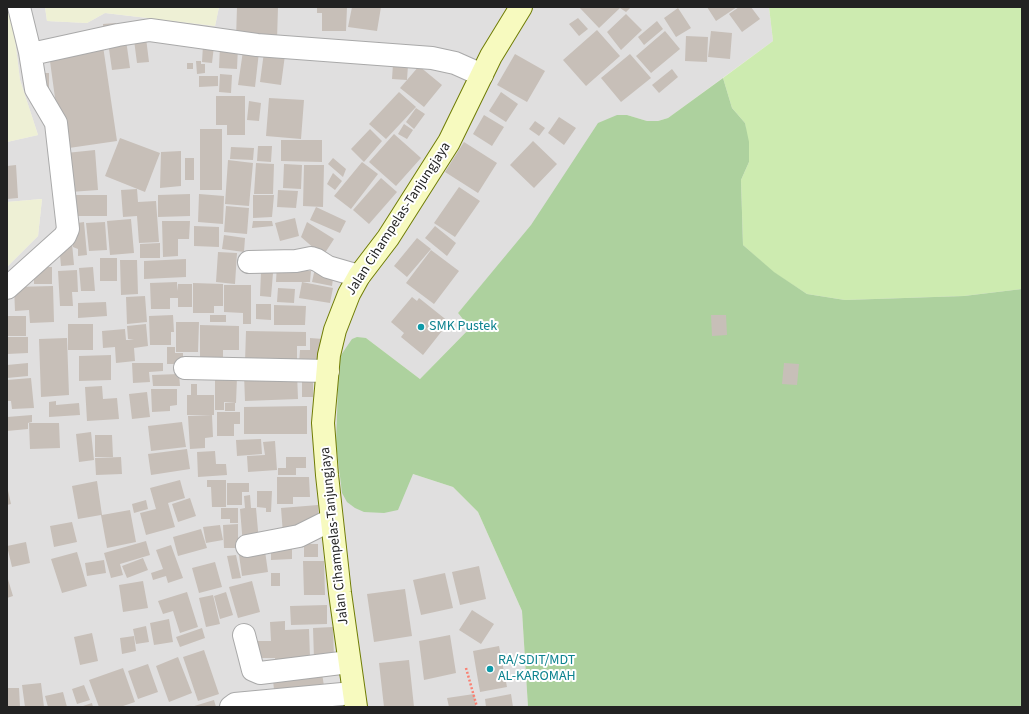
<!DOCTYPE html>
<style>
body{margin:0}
#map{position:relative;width:1029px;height:714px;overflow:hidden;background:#f2efe9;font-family:"Source Sans 3",sans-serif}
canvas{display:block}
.frame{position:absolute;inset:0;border:8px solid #222;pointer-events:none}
</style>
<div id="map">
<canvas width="1029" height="714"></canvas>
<div class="frame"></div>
</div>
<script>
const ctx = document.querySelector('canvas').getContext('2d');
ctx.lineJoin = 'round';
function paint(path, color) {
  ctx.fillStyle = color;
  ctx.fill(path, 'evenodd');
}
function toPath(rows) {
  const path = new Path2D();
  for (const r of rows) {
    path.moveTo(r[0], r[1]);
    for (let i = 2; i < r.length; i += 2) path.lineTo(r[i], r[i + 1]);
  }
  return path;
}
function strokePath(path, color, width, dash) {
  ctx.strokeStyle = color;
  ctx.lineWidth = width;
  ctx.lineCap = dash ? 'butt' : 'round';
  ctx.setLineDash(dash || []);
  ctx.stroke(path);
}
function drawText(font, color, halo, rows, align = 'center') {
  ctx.font = font + ' "Source Sans 3",sans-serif';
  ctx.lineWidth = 4;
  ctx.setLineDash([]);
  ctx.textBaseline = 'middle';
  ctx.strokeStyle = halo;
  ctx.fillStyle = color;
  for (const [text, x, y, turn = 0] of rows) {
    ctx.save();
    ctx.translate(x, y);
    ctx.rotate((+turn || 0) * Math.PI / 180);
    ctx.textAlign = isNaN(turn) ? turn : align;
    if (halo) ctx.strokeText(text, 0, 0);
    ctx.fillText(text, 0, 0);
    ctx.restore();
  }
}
paint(toPath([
 [11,7,45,7,47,21,87,23,105,13,215,26,219,7,769,7,773,41,668,118,658,121,647,121,627,115,458,313,470,328,420,379,366,338,413,474,453,487,478,512,522,611,528,707,7,707,7,267,38,236,42,199,7,202,7,142,38,135,20,80]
]), '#e0dfdf');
paint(toPath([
 [7,7,11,7,20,80,38,135,7,142],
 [45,7,219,7,215,26,105,13,87,23,47,21],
 [42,199,38,236,7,267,7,202]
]), '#eef0d5');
paint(toPath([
 [769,7,1022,7,1022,289,964,296,845,300,807,294,773,272,743,245,741,180,749,162,745,123,732,108,723,78,773,41]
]), '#cdebb0');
paint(toPath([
 [723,78,732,108,745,123,749,142,749,162,741,180,743,245,774,272,807,294,845,300,964,296,1022,289,1022,707,528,707,522,611,478,512,453,487,413,474,398,510,384,513,364,512,355,508,347,502,342,493,336,443,339,358,352,339,357,337,366,338,420,379,470,328,458,313,531,225,598,123,617,115,627,115,647,121,658,121,668,118]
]), '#add19e');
paint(toPath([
 [237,7,278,7,277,40,236,39],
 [317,7,347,7,346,31,322,31,322,13,317,13],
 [352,7,381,7,377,31,348,27],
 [579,7,631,7,626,12,620,8,599,28],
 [707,7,737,7,716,21],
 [739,7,751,7,760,19,742,32,729,14],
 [678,8,691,28,676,37,664,18],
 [626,14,642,30,621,50,607,32],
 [578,18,588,29,579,36,569,24],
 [657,21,663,29,644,45,638,37],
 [116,23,117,33,104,35,103,24],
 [597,30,620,56,586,86,563,60],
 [665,31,680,49,651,73,636,56],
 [711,31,732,33,730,59,708,57],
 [686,36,708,37,707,62,685,61],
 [146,38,149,62,137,63,134,40],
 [126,40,130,68,112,70,108,42],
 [203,45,214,46,212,63,202,62],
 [103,46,117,141,62,149,49,54],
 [220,46,238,46,237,69,219,68],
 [243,51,259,52,255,87,238,85],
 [264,52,285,55,281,85,260,82],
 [515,54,545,71,527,102,497,85],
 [630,54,651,78,621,102,601,78],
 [196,61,201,61,201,64,205,64,205,73,197,74],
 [187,63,193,63,193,69,187,69],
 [393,64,408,65,407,80,419,66,442,85,424,107,400,88,407,80,392,79],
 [672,69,678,77,659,93,652,85],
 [38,73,49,73,49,89,38,89],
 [220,74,232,75,231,93,219,92],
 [199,76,218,76,218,86,199,87],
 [399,92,416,107,386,139,369,124],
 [501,92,518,104,506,122,489,111],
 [216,96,245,96,245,135,227,135,227,125,216,125],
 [269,98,304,100,301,139,266,136],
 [249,101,261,103,259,121,247,120],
 [416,108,425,114,414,129,406,122],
 [484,115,504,127,492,146,473,134],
 [559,117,576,128,564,145,548,133],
 [535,121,545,128,539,136,529,129],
 [404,124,413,130,407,139,398,134],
 [200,129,222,129,222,190,200,190],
 [370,129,382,141,364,162,351,149],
 [394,134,421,158,396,186,369,162],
 [120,138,160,153,145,192,105,176],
 [281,140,322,140,322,162,281,161],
 [533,141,557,164,534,188,510,165],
 [464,142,497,163,478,193,445,172],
 [258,146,272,146,271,162,257,161],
 [231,147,254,148,253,160,230,159],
 [95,150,98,190,70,192,66,153],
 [181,151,181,186,160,188,161,152],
 [185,158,194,158,194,180,185,180],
 [333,158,346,169,343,177,328,164],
 [228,160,253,163,249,206,225,204],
 [362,162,378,174,351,209,334,196],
 [256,163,274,164,273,194,254,194],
 [284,164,302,165,301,189,283,188],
 [16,165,18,198,7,199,7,166],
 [304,165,324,165,323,207,303,206],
 [333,173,342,181,335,190,327,184],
 [381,178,397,192,369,224,353,210],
 [459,187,480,201,455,237,434,223],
 [137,189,138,202,156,201,159,242,139,243,137,216,123,217,121,190],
 [278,190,298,191,296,208,277,207],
 [190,194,190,216,158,217,158,195],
 [199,194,224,196,223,224,198,222],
 [76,195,107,195,107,216,76,216],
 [253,195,274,195,272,217,253,218],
 [226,206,249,208,247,234,224,232],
 [316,207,346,221,340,233,310,220],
 [295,218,299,236,280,241,275,223],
 [131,219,134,253,110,255,107,221],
 [162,221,190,221,189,239,178,239,178,256,163,257],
 [253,221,272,221,273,226,252,228],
 [84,222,87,255,78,256,78,249,73,247,71,224],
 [105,222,107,250,89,251,86,223],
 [307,222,334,239,323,256,301,237],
 [194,226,219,227,219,247,194,246],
 [435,226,456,243,447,256,425,238],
 [224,235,245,238,244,252,222,249],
 [417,238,431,249,407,277,394,266],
 [72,243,74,265,61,266,59,244],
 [160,243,160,258,140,258,140,244],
 [431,250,459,271,434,304,406,283],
 [218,252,237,253,235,284,216,282],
 [100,258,117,258,117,281,100,281],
 [186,259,186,277,144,279,144,261],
 [120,260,137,260,138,294,121,295],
 [277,263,299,271,311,271,310,282,276,282],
 [34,267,52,267,52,284,34,284],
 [93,267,95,291,81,291,79,268],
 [315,268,334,272,332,286,312,282],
 [77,270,78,292,72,292,73,306,60,306,58,271],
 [261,272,273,273,271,297,260,296],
 [177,282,177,291,178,284,192,284,192,307,178,307,178,298,170,298,170,309,151,309,150,283],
 [302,282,333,288,330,303,299,298],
 [193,283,223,284,223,306,214,306,214,313,193,313],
 [224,285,251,285,251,324,243,324,243,313,224,312],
 [53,286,54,322,30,323,29,310,15,311,14,287],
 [278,288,295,289,294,303,277,302],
 [145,296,147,322,127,324,126,297],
 [412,297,417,301,419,298,449,322,423,355,401,337,404,333,391,322],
 [106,302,107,316,78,318,78,303],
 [256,304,271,304,271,320,256,319],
 [274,305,306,306,305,325,274,325],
 [173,315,174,332,171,332,171,345,150,345,149,316],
 [210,315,226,315,226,322,210,322],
 [711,315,726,315,727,335,712,336],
 [7,316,26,316,26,336,7,336],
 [176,322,199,322,198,352,176,352],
 [68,324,93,324,93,350,68,350],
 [146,324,148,346,134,348,135,361,116,363,115,347,103,348,102,331,125,329,126,340,134,340,128,339,127,326],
 [200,325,239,326,239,350,223,350,223,362,200,362],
 [246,331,306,332,306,346,297,346,297,363,245,362],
 [7,337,28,337,28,353,7,354],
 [67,338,69,395,41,397,39,339],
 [310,338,323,339,322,364,299,364,300,350,310,350],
 [167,347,175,347,175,353,183,353,183,358,198,364,167,364],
 [111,355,111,380,79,381,79,356],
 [28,363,28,376,7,378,7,365],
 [132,363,163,363,163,371,149,372,150,382,133,383],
 [784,363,799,364,797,385,782,384],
 [302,371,313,371,313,397,302,397],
 [297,373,298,399,245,401,244,374],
 [179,374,180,386,153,386,152,375],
 [215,377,237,377,236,403,224,402,224,410,215,410],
 [31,378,34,408,12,409,11,401,7,401,7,380],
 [191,384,197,384,197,395,214,395,214,415,187,415,187,395,191,395],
 [102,386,103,399,117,398,119,419,87,421,85,387],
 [151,389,177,389,177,405,170,406,170,411,152,412],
 [147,392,150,417,132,419,129,394],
 [56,401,56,405,79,403,80,415,49,417,49,402],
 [225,403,235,403,235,411,225,411],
 [307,406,307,434,244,434,244,407],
 [217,412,240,412,240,424,234,424,234,436,217,436],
 [32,415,32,422,28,423,28,429,7,431,7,417],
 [212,415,213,437,205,438,205,448,190,449,188,416],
 [182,422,186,447,151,451,148,426],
 [29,423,59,423,60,448,30,449],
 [91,432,94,460,79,462,76,434],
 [95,435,112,435,113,457,95,457],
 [261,439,262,454,237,456,236,440],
 [275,441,277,470,248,472,247,456,265,455,263,442],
 [187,449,190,469,151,475,148,454],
 [215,451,216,464,226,464,227,475,198,477,197,452],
 [121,457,122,474,96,475,95,458],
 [286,457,306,457,306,468,296,468,296,475,278,475,278,468,286,468],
 [277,477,309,477,310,497,293,497,293,504,277,504],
 [180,480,185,498,168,503,175,527,146,535,140,513,156,509,150,488],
 [207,480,226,480,226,507,212,507,211,487,207,487],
 [97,481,102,515,130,510,136,542,107,548,101,515,78,519,72,486],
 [227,483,249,483,249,492,242,492,242,505,227,505],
 [7,486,11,504,7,505],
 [257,491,272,491,271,512,266,512,266,508,257,507],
 [250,495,251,508,256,508,259,542,243,545,240,509,245,508,244,496],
 [190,498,196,516,178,522,172,504],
 [146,500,148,509,134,513,132,504],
 [318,505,319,521,283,534,281,508],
 [221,508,238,508,238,523,230,523,230,519,221,519],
 [72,522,77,542,54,547,50,526],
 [238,524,238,548,224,548,223,525],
 [220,525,223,540,206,543,203,527],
 [201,529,207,548,178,556,173,537],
 [146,541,150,555,120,564,123,575,111,578,104,553],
 [26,542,30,563,12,567,7,546],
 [304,544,318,544,318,557,304,557],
 [171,545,183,578,168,583,166,576,153,580,151,573,163,569,156,550],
 [292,548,292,559,271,560,271,549],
 [265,551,268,572,242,576,239,555],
 [77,552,87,586,62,593,51,559],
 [236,555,241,578,232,579,227,556],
 [143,558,148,570,127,578,122,566],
 [104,560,106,573,87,576,85,563],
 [303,561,324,561,325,595,304,595],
 [215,562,222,587,199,593,192,568],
 [479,566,486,599,460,605,452,572],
 [271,573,280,573,280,586,271,586],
 [445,573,453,608,421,615,413,580],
 [7,576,13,596,7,598],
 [143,581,148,608,123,612,119,585],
 [252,581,260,612,238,618,229,587],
 [405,589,412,636,374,642,367,594],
 [187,592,198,627,180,633,173,611,163,614,158,601],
 [226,592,233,615,220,619,214,596],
 [213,595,220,624,206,627,199,598],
 [327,605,327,624,291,625,290,606],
 [472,610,494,624,481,644,459,630],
 [169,619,173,642,154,645,150,623],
 [285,621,285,630,309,629,310,658,276,668,275,658,254,658,254,641,271,641,270,622],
 [146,626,149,642,136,644,133,629],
 [333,627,334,659,314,659,313,628],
 [202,628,205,638,180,647,176,637],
 [92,633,98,661,80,665,74,637],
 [450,635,456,673,424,680,419,641],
 [134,636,136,651,122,654,120,638],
 [499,646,507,687,480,692,473,651],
 [204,650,219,694,198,701,183,657],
 [178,657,192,693,169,702,156,666],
 [409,660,414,707,384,707,379,663],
 [148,664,158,692,138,699,128,671],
 [123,668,135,702,120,707,99,707,89,680],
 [322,673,325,693,275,699,273,680],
 [41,683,44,707,25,707,22,685],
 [84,685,90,700,77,704,72,689],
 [7,688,19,688,20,707,7,707],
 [63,692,67,707,48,707,45,696],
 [474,694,476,707,449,707,447,698],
 [511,694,513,707,486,707,485,699],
 [214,700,216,707,191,707],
 [92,703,93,707,80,707]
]), '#c7bfb8');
const street = toPath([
 [19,7,30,52,36,53,118,35,150,30,257,45,432,58,455,63,482,75],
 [249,262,296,261,311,258,317,260,328,267,359,276],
 [7,288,65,236,68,229,56,123,36,89,30,52],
 [185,368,328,371],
 [247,546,299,536,331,520],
 [244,635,253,670,260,673,349,662],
 [231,707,235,704,353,693]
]);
const secondary = toPath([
 [356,707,340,593,327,475,323,423,329,355,335,330,349,294,359,276,388,238,449,142,491,56,521,7]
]);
strokePath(street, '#a9a9a9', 24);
strokePath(secondary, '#707d05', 24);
strokePath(toPath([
 [466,668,477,707]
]), '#fa8072', 2.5, [2, 2]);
strokePath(street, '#fff', 22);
strokePath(secondary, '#f7fabf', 22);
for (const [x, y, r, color] of [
 [421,327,4,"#0f9aa8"],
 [490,669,4,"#0f9aa8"]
]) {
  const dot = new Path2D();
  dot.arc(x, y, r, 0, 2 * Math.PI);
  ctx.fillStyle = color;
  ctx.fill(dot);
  strokePath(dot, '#fff', 1.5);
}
drawText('14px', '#222', '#fff', [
 ["Jalan Cihampelas-Tanjungjaya",399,219,-57],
 ["Jalan Cihampelas-Tanjungjaya",335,536,-96]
]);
drawText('14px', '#0d838f', '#fff', [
 ["SMK Pustek",429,327],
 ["RA/SDIT/MDT",498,661],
 ["AL-KAROMAH",498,677]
], 'left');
</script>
